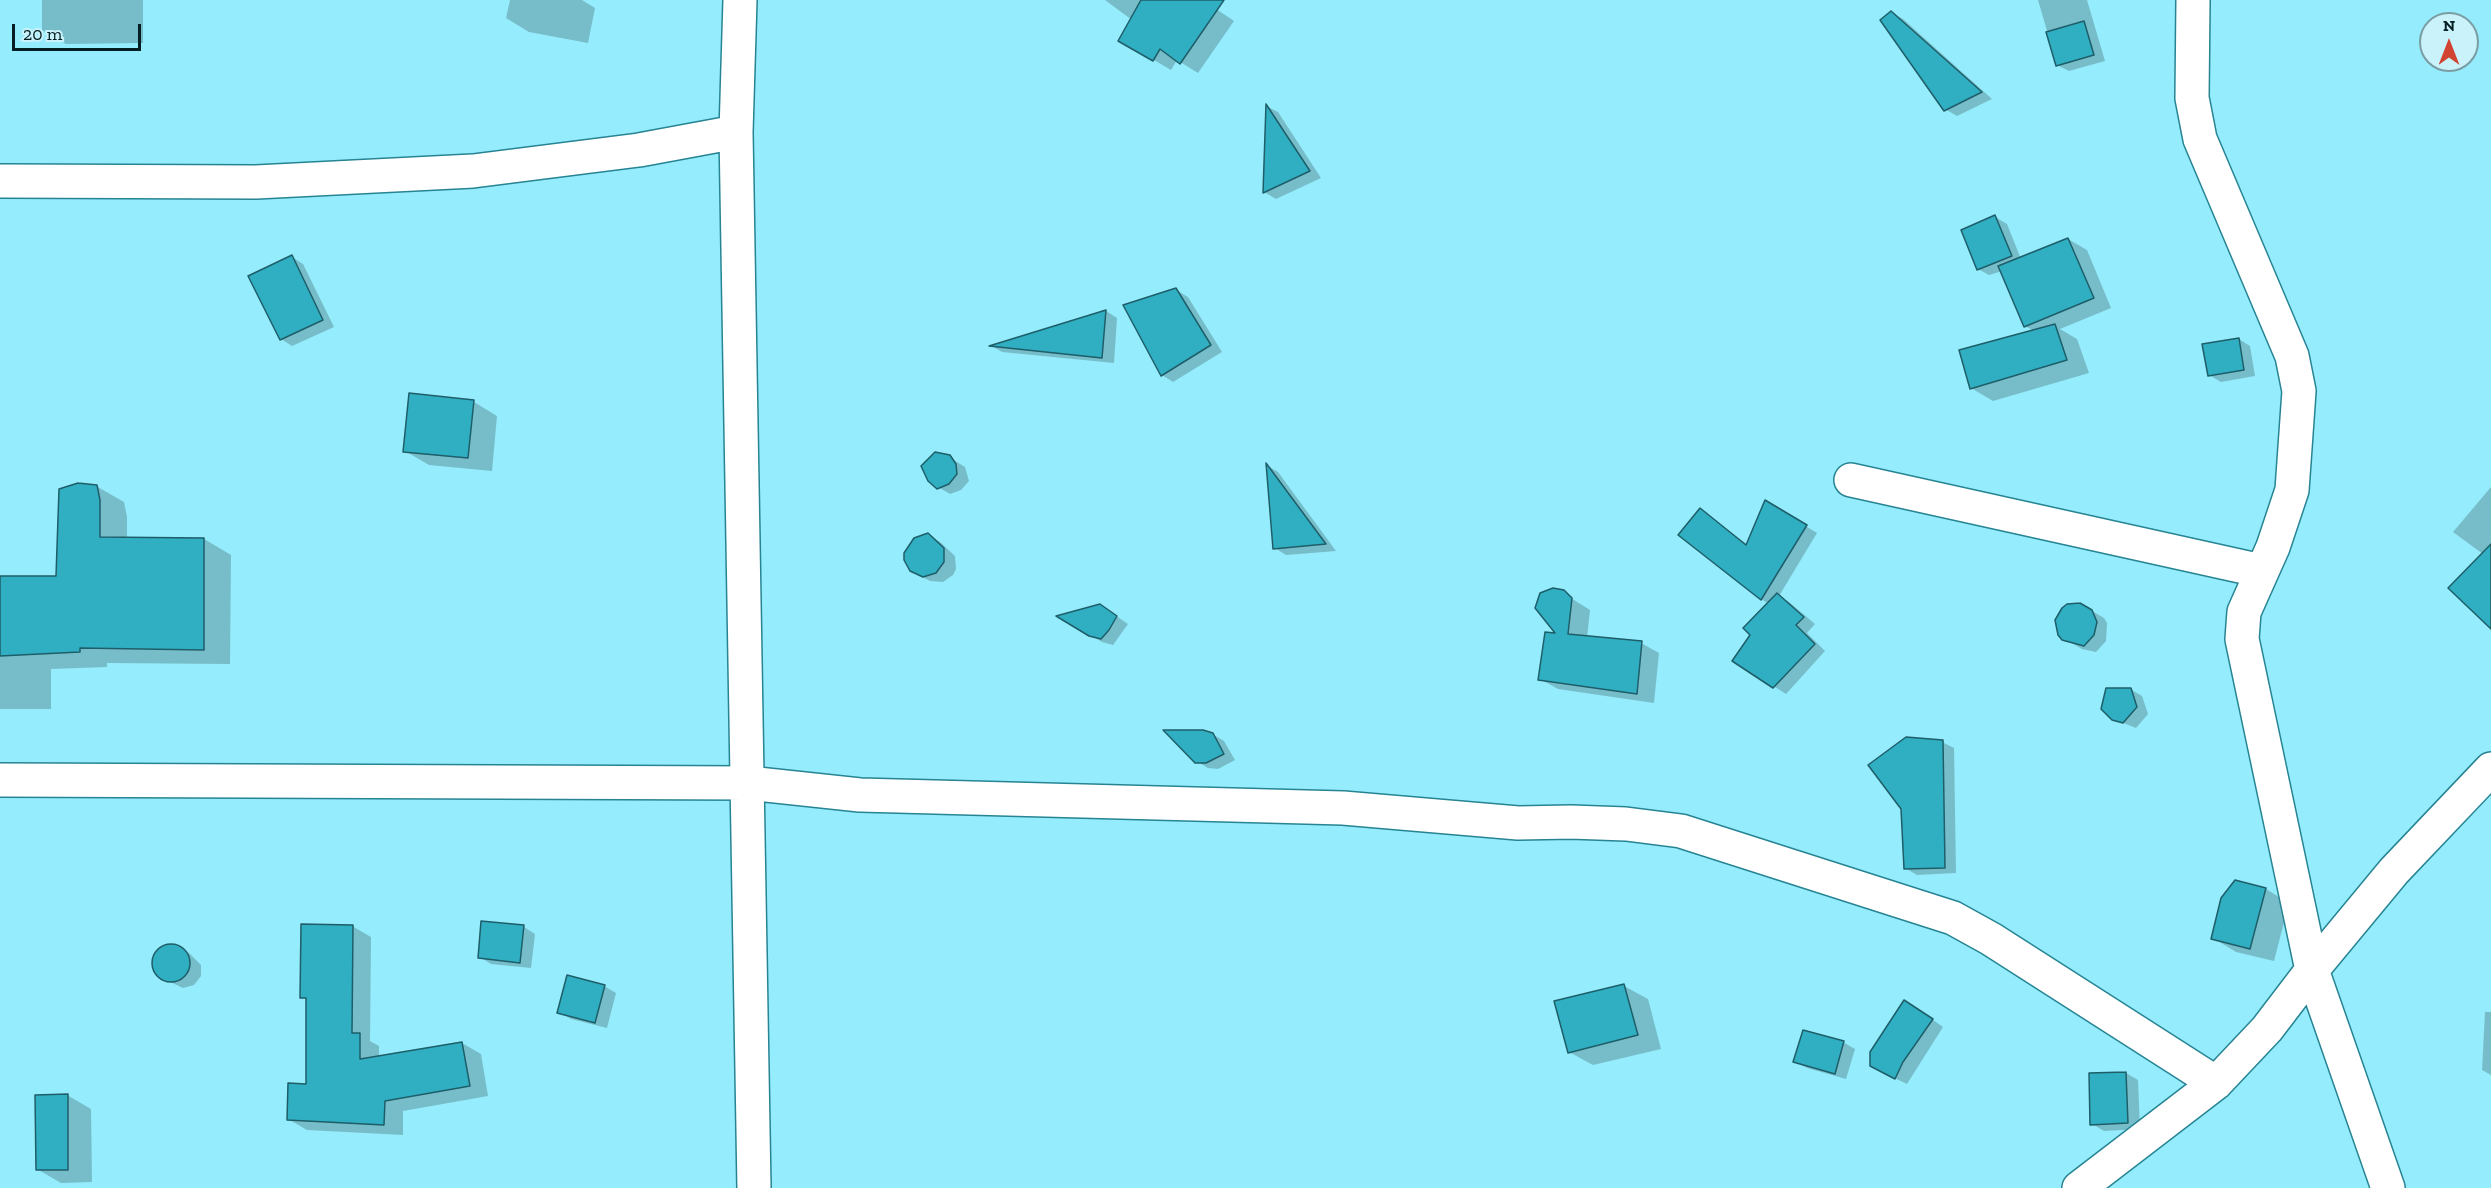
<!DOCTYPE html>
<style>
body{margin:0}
#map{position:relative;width:2491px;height:1188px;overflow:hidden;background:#95ecfc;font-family:"Zilla Slab",serif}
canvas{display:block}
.north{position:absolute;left:2419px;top:12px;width:60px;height:60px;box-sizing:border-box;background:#c9f2fa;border:2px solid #7a9da4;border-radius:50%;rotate:0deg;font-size:16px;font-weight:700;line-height:24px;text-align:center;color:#041e23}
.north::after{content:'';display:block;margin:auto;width:21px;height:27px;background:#d14432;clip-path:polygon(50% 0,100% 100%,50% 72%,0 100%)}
.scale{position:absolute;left:12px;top:24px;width:129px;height:27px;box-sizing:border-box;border:3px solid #041e23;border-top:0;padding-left:8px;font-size:18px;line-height:21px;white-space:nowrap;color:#041e23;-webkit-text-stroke:4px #c9f2fa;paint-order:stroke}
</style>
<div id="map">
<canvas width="2491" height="1188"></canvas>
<div class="north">N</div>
<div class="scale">20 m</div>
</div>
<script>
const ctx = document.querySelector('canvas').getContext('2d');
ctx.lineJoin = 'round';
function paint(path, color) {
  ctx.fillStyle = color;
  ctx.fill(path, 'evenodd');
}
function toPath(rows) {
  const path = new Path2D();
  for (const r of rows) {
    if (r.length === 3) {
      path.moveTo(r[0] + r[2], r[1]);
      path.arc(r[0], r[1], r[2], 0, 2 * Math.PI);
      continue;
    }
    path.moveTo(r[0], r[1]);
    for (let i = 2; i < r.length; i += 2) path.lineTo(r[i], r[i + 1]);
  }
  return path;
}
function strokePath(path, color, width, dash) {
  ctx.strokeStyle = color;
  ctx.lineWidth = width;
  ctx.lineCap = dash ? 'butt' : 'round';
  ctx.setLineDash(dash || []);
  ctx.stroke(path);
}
paint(toPath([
 [42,0,143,0,143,43,66,44,42,30],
 [510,0,582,0,595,8,588,43,529,32,506,18],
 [1105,0,1203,0,1234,21,1198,73,1177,60,1171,70,1120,40,1132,20],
 [2038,0,2087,0,2105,61,2069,71,2057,65],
 [1891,12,1903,19,1992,99,1957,116,1945,109],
 [1268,107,1278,112,1321,178,1276,199,1264,192],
 [1995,217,2007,224,2021,259,2068,239,2087,250,2111,308,2060,329,2077,339,2089,373,1993,401,1971,388,2034,331,2025,326,2002,271,1989,275,1978,269],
 [292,257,303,264,334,327,292,346,281,339],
 [1176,290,1188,297,1222,352,1173,382,1162,375],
 [1106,311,1117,318,1114,363,1002,352,992,346],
 [2239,339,2250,346,2255,376,2221,382,2209,375],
 [474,402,497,416,492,471,429,465,405,451],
 [944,454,965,467,969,481,961,490,950,494,938,487],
 [1268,466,1278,472,1336,551,1286,555,1275,548],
 [96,486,124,502,127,517,127,538,204,539,231,555,230,664,107,663,107,667,51,669,51,709,0,709,0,578,57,578],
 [2491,487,2491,560,2453,532],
 [1766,502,1817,533,1779,596,1789,602,1815,624,1807,633,1825,651,1786,694,1734,661,1752,635,1769,604,1761,599,1701,510,1748,545],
 [928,535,940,542,955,556,956,569,953,575,943,582,930,581,917,574],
 [1558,590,1590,610,1587,638,1641,643,1659,653,1654,703,1558,689,1540,679,1558,635],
 [2080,604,2104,618,2107,623,2106,641,2096,652,2082,649,2070,642],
 [1100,605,1128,624,1113,645,1102,642,1059,616],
 [2130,689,2142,696,2148,714,2136,728,2121,722],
 [1212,734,1224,741,1235,760,1218,769,1208,768,1196,761],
 [1942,742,1954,748,1956,873,1917,875,1905,868,1903,808],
 [2266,889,2289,903,2274,961,2236,952,2213,938],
 [352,926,371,937,370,1041,379,1046,379,1058,462,1043,481,1054,488,1096,403,1111,403,1135,307,1130,288,1119,308,1085,308,1000,302,997],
 [524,927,535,934,531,968,491,964,480,957],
 [165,946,177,946,189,953,201,965,201,976,194,985,183,988,158,976,152,963,160,949],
 [604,986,616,993,607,1028,571,1019,559,1012],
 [1624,986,1648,999,1661,1049,1593,1065,1569,1052],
 [1916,1008,1943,1027,1907,1084,1884,1073],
 [2485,1012,2491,1012,2491,1075,2482,1070],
 [1843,1042,1855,1049,1846,1079,1807,1068,1795,1062],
 [2126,1073,2138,1080,2140,1129,2104,1131,2092,1124,2091,1075],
 [67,1095,91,1109,92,1182,61,1183,37,1169]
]), '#0003');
const building = toPath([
 [1141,0,1224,0,1180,64,1160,49,1153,61,1118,41,1141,0],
 [1891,11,1982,92,1944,111,1880,20,1891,11],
 [2084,21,2094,55,2056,66,2046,32,2084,21],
 [1266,104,1310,171,1263,193,1266,104],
 [1995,215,2012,256,1977,270,1961,230,1995,215],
 [2068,238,2094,298,2024,327,1998,266,2068,238],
 [292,255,323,320,280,340,248,276,292,255],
 [1176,288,1211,345,1161,376,1123,305,1176,288],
 [1106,310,1102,358,989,346,1106,310],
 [2055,324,2067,360,1970,389,1959,350,2055,324],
 [2239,338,2244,370,2208,376,2202,344,2239,338],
 [409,393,474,400,468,458,403,452,409,393],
 [935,452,950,455,956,464,957,474,949,484,937,489,928,481,921,466,935,452],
 [1266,463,1326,544,1273,549,1266,463],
 [78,483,97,485,100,500,100,537,204,538,204,650,80,648,80,652,0,656,0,576,56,576,59,489,78,483],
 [1765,500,1807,525,1761,600,1678,535,1700,508,1746,545,1765,500],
 [928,533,944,548,944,562,936,573,923,577,910,571,904,560,904,553,914,538,928,533],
 [2491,544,2491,629,2448,588,2491,544],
 [1553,588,1564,590,1572,598,1568,634,1642,641,1637,694,1538,680,1545,632,1555,633,1535,608,1540,593,1553,588],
 [1777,593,1804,617,1796,625,1815,644,1773,688,1732,661,1750,635,1743,628,1777,593],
 [2080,603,2092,610,2097,622,2094,635,2084,646,2062,640,2058,635,2055,620,2062,608,2067,604,2080,603],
 [1100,604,1117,616,1109,630,1101,639,1089,636,1056,616,1100,604],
 [2106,688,2131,688,2137,707,2123,723,2112,720,2101,709,2106,688],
 [1163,730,1203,730,1213,733,1224,754,1206,763,1195,763,1163,730],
 [1906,737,1943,740,1945,868,1904,869,1901,809,1868,765,1906,737],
 [2235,880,2266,888,2250,949,2211,939,2221,898,2235,880],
 [481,921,524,925,520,963,478,958,481,921],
 [301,924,353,925,352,1033,360,1033,360,1059,462,1042,470,1086,385,1101,384,1125,287,1120,288,1083,306,1084,306,998,300,998,301,924],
 [171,963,19],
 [567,975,605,985,595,1023,557,1013,567,975],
 [1624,984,1638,1035,1568,1053,1554,1001,1624,984],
 [1904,1000,1933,1019,1903,1062,1895,1079,1870,1066,1870,1052,1904,1000],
 [1803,1030,1844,1041,1835,1074,1793,1062,1803,1030],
 [2126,1072,2128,1123,2090,1125,2089,1073,2126,1072],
 [68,1094,68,1170,36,1170,35,1095,68,1094]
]);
paint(building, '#30afc2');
strokePath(building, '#1e5e69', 1.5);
const street = toPath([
 [2193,0,2192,98,2200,139,2292,356,2299,391,2292,490,2273,547,2244,612,2242,639,2312,970,2388,1188],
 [736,132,754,1188],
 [0,181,256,182,473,171,639,150,736,132,740,0],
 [1851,480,2262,571],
 [0,780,748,783,860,795,1343,808,1518,823,1571,822,1626,824,1681,831,1953,918,1991,939,2216,1083],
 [2079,1188,2216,1083,2267,1029,2312,970,2394,871,2491,769]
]);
strokePath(street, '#268493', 36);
strokePath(street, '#fff', 33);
</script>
